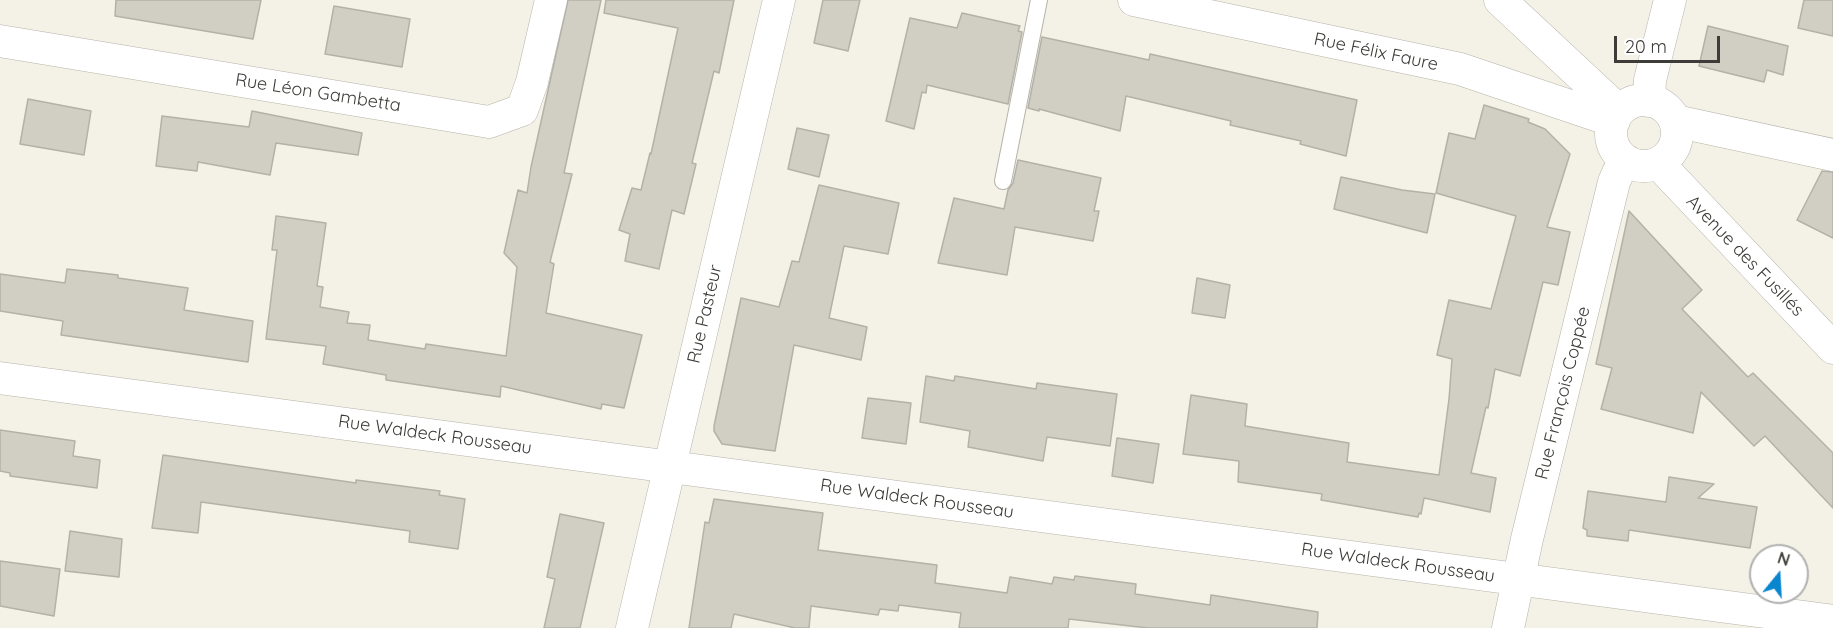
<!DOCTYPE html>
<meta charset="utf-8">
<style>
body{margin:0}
#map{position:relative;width:1833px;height:628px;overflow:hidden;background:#f4f1e7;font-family:Quicksand,sans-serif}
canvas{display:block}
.north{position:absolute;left:1749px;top:544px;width:60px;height:60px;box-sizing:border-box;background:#fff;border:2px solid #b1b1af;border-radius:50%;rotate:18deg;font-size:16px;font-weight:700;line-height:24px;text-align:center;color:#3d3c38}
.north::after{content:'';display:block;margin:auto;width:21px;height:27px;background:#0986ce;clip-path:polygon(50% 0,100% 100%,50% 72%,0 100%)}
.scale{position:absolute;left:1614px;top:36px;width:106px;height:27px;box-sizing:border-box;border:3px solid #3d3c38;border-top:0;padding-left:8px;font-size:18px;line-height:21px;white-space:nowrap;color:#3d3c38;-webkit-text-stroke:4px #fff;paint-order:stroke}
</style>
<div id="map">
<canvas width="1833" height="628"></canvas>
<div class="north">N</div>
<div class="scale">20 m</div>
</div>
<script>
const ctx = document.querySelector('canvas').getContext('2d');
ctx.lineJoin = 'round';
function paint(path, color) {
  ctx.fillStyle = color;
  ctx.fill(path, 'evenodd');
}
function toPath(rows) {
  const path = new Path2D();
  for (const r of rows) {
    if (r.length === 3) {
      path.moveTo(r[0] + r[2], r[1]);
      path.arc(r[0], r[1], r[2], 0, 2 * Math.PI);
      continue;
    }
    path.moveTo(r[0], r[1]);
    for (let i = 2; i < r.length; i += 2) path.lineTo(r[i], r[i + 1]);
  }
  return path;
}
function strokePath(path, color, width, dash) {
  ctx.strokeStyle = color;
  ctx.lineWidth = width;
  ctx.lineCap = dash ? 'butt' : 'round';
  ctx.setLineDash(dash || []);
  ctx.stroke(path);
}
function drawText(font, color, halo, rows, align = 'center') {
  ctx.font = font + ' Quicksand,sans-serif';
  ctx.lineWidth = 4.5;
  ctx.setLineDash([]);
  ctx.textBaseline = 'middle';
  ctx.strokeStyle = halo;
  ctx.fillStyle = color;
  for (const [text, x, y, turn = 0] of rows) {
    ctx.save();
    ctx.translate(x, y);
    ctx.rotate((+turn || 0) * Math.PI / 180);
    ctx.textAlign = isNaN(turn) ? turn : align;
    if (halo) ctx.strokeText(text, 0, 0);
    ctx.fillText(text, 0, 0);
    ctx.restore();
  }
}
const building = toPath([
 [116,0,261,0,253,39,115,16,116,0],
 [568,0,601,0,564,173,572,174,550,262,554,264,546,313,642,335,624,408,602,404,601,409,501,386,500,397,386,380,386,375,323,364,326,346,266,339,277,250,272,250,276,216,326,223,317,286,323,287,320,307,349,312,347,323,370,325,368,340,425,349,426,344,506,356,517,267,504,253,518,190,527,193,531,167,568,0],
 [606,0,734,0,719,73,714,71,692,163,696,164,684,214,672,210,659,269,625,261,630,234,619,230,632,188,641,190,650,153,651,154,678,28,604,13,606,0],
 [823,0,860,0,848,51,814,43,823,0],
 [1804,0,1833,0,1833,36,1798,28,1804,0],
 [334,6,410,19,402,67,325,54,334,6],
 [962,13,1020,26,1018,31,1022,32,1008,104,927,85,926,93,922,92,914,129,886,121,910,18,957,28,962,13],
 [1708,26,1788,46,1783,75,1767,70,1764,82,1699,66,1708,26],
 [1042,37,1149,60,1150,54,1357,100,1346,156,1300,144,1301,141,1230,125,1231,121,1126,96,1120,131,1039,109,1039,111,1028,108,1042,37],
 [28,99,91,111,84,155,20,144,28,99],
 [1484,105,1529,119,1528,122,1545,129,1570,154,1547,227,1570,232,1558,285,1543,282,1520,376,1495,369,1488,408,1486,407,1471,473,1496,478,1490,512,1424,498,1421,514,1419,513,1418,517,1321,500,1322,494,1238,482,1239,461,1183,454,1191,395,1247,404,1245,426,1349,443,1347,462,1439,475,1449,399,1452,359,1437,355,1449,300,1491,309,1516,216,1436,193,1449,133,1475,139,1484,105],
 [252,111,362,133,358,155,276,143,270,175,198,162,197,171,156,166,162,116,249,127,252,111],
 [797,128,829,135,819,177,788,169,797,128],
 [1018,160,1101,178,1094,211,1099,211,1093,241,1015,227,1007,275,938,263,954,198,1004,209,1008,190,1013,183,1018,160],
 [1822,171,1833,172,1833,238,1797,220,1822,171],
 [1341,177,1402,190,1435,194,1427,233,1334,209,1341,177],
 [819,185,899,203,888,254,844,246,829,318,867,327,861,360,794,345,775,451,722,444,714,431,714,426,741,298,779,307,792,261,799,262,819,185],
 [1629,211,1702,290,1682,309,1748,377,1753,373,1833,453,1833,508,1765,436,1754,446,1701,392,1693,433,1601,409,1612,368,1596,364,1629,211],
 [67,269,118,275,118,278,188,288,184,310,253,321,248,362,61,335,63,321,0,311,0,274,65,283,67,269],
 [1197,278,1230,285,1225,318,1192,313,1197,278],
 [926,376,954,381,955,376,1036,389,1037,383,1117,394,1110,446,1047,437,1043,461,968,447,970,431,920,422,926,376],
 [868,398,911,403,906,444,862,438,868,398],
 [0,430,75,441,73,456,100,460,97,488,10,476,10,473,0,471,0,430],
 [1117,438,1159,444,1153,483,1112,476,1117,438],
 [163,455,356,483,356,480,440,491,439,495,465,499,458,549,409,542,410,531,201,502,198,533,152,528,163,455],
 [1669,477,1714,484,1698,498,1757,507,1750,548,1629,530,1628,541,1587,536,1587,530,1583,528,1588,491,1666,502,1669,477],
 [714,499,823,513,818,550,937,565,935,583,1007,593,1010,577,1052,584,1054,577,1074,580,1075,576,1136,584,1135,594,1210,605,1211,595,1318,612,1317,628,1148,628,1069,619,1068,628,959,628,961,613,899,605,898,611,880,609,878,615,811,606,809,628,795,628,734,614,731,628,689,628,705,522,709,523,714,499],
 [560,514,604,523,580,628,544,628,555,579,547,577,560,514],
 [70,531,122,539,119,577,65,571,70,531],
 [0,561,60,569,54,616,0,606,0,561]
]);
paint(building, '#d1cfc4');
strokePath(building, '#b4b1a7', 1.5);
const lane = toPath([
 [1003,181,1039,0]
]);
const street = toPath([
 [1134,0,1460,69,1614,121],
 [1500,0,1619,111],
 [0,41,489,122,522,110,532,82,551,0],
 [1644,133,33],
 [1649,101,1650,80,1670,0],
 [1675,121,1833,155],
 [1658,163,1833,348],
 [0,378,1833,621],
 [632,628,779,0],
 [1508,628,1527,539,1614,182,1618,173,1627,161]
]);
strokePath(lane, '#b6b3a9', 18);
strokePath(street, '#b6b3a9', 33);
strokePath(lane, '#fff', 16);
strokePath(street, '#fff', 32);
drawText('18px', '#3d3c38', '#fff', [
 ["Rue Félix Faure",1376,52,12],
 ["Rue Léon Gambetta",318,93,9],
 ["Avenue des Fusillés",1745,256,46],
 ["Rue Pasteur",705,314,-77],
 ["Rue François Coppée",1563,393,-76],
 ["Rue Waldeck Rousseau",435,435,8],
 ["Rue Waldeck Rousseau",917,499,8],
 ["Rue Waldeck Rousseau",1398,563,8]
]);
</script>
